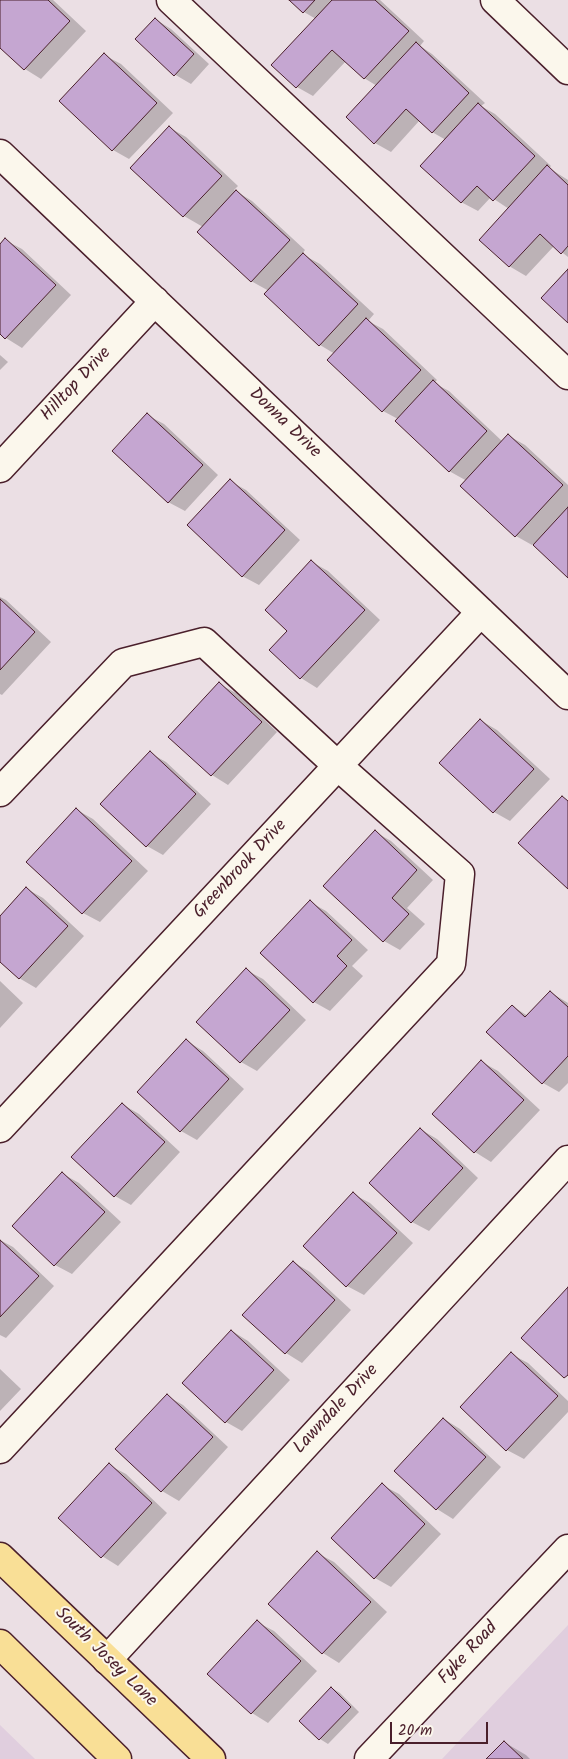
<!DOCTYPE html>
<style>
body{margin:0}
#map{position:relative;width:568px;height:1759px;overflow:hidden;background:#ebdfe4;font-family:Kalam,sans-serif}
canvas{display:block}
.scale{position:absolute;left:390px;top:1722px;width:98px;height:22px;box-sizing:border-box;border:2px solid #4a1f2b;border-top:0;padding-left:6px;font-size:15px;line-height:18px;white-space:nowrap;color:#4a1f2b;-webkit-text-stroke:4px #fbf7ec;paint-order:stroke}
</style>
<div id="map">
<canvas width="568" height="1759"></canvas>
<div class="scale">20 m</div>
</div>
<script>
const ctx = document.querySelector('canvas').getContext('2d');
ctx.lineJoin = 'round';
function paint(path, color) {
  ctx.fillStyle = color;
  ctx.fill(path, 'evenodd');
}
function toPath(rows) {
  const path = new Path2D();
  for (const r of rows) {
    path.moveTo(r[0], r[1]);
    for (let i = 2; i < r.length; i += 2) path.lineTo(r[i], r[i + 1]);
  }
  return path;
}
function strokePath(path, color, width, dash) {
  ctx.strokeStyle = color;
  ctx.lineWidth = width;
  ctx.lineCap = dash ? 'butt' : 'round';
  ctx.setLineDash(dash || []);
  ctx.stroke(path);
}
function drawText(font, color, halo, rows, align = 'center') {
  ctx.font = font + ' Kalam,sans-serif';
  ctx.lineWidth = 4;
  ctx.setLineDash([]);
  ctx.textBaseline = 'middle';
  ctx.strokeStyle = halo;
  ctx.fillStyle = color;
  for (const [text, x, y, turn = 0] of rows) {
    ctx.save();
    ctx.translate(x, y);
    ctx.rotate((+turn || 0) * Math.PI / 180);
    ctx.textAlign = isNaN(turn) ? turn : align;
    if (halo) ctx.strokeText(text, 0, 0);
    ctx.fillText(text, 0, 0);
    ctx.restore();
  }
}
paint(toPath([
 [568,1625,568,1759,442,1759],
 [0,1725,35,1759,0,1759]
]), '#e0cede');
paint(toPath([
 [0,0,53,0,86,31,41,79,25,69,0,47],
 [291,0,380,0,424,41,420,46,432,54,485,103,481,106,495,114,551,166,549,168,568,180,568,257,554,246,526,276,509,266,509,209,491,197,478,211,461,202,446,140,432,132,420,120,391,152,375,143,377,86,364,78,346,61,313,96,297,87,316,19,304,12],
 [155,19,171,29,209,64,191,84,174,74],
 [104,55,121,64,173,113,129,159,113,150],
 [170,128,186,137,238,186,234,190,252,201,305,250,302,254,320,264,374,314,368,321,383,329,437,380,434,383,449,391,503,442,509,436,525,445,568,485,568,576,533,544,532,545,516,536,467,481,449,471,398,419,383,411,335,354,320,345,269,291,251,281,203,227,184,216,132,168],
 [5,240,22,249,71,295,22,348,6,338,0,333,0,245],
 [0,355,8,362,0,370],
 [147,415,164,424,218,475,185,511,168,502],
 [230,481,246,490,300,540,259,585,242,576],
 [312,562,328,571,380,620,317,688,301,678,289,631],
 [0,597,6,600,51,642,2,695,0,694],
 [219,684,236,693,277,732,228,785,212,775],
 [480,720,497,730,550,779,510,821,494,812],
 [150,753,166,762,211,804,163,855,147,846,102,804],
 [77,810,93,819,148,871,100,922,83,913,28,862],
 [375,832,391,841,433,880,407,908,425,924,400,950,384,941],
 [27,889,43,898,84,936,36,988,19,978,0,960,0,917],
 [310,902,326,911,368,950,352,966,363,976,330,1011,314,1002],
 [246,970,263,979,306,1020,257,1071,241,1062],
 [0,981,23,1003,0,1028],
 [550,992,568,1003,568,1083,559,1092,543,1083,488,1032,512,1006,528,1016],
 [187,1041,203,1051,244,1089,197,1140,181,1131],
 [482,1062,498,1071,540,1110,491,1162,475,1152,433,1114],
 [122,1104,139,1114,180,1152,131,1205,115,1196],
 [420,1129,437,1139,478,1178,429,1231,412,1222,370,1183],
 [63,1174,79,1183,121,1222,72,1274,55,1265,14,1226],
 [353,1194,370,1203,413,1243,364,1295,347,1286,305,1246],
 [0,1240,13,1247,54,1286,6,1338,0,1335],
 [293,1262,310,1272,351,1310,302,1363,286,1353,244,1315],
 [232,1331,248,1341,290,1380,242,1431,226,1422],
 [511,1354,528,1363,568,1401,568,1412,524,1459,507,1450,461,1407],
 [0,1369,21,1389,0,1411],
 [167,1396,183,1405,228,1447,179,1501,162,1491,117,1449],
 [444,1419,460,1429,501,1467,453,1519,437,1509,396,1471],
 [109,1465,126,1474,167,1513,118,1566,102,1556],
 [382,1485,399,1494,441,1534,391,1587,375,1578],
 [317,1553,334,1562,387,1612,339,1663,323,1653,270,1604],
 [257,1622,274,1631,317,1671,268,1723,252,1713,209,1674],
 [332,1688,340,1693,359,1712,328,1744,320,1739,301,1721],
 [504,1742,526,1755,530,1759,488,1759]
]), '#0003');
const building = toPath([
 [0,0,48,0,70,21,24,70,0,48,0,0],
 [289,0,315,0,303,13,289,0],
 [332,0,375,0,409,31,364,79,332,50,296,88,271,65,332,0],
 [155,18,194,54,174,76,135,39,155,18],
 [416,42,469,93,432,133,406,109,374,144,346,117,416,42],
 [104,53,157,103,112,151,59,101,104,53],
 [478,103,535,156,493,201,477,186,461,203,420,166,478,103],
 [169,126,222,176,183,217,130,168,169,126],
 [547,165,568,185,568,246,561,254,540,234,509,267,479,240,547,165],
 [236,190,290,240,251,282,197,232,236,190],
 [5,238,56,285,5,339,0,334,0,244,5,238],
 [303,253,358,304,319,346,264,294,303,253],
 [568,269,568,323,541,298,568,269],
 [366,318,421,370,382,412,327,360,366,318],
 [433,380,487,431,449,472,395,421,433,380],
 [147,413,203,465,168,503,112,451,147,413],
 [508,434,563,485,515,537,460,486,508,434],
 [230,479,285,530,242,577,187,525,230,479],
 [568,507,568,578,533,545,568,507],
 [311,560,365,610,300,679,269,650,287,631,265,610,311,560],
 [0,599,35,632,0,670,0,599],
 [219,682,262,722,211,776,168,737,219,682],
 [480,719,534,769,493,813,439,763,480,719],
 [150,751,196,794,146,847,100,804,150,751],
 [562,796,568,801,568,889,518,843,562,796],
 [76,808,132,861,82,914,26,862,76,808],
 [375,830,417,870,392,898,409,914,383,942,323,886,375,830],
 [26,887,68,926,19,979,0,962,0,916,26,887],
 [310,900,352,940,337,956,347,966,313,1003,260,953,310,900],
 [246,968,290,1010,240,1063,196,1022,246,968],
 [550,991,568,1007,568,1056,542,1084,486,1032,512,1005,525,1017,550,991],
 [186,1039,229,1079,180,1132,137,1092,186,1039],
 [481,1060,524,1100,474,1153,432,1114,481,1060],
 [122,1103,165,1142,114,1197,71,1157,122,1103],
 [420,1128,463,1168,411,1223,369,1183,420,1128],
 [62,1172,105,1212,54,1266,12,1226,62,1172],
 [353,1192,397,1233,346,1287,303,1246,353,1192],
 [0,1240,39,1276,0,1317,0,1240],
 [293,1261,335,1300,285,1354,242,1315,293,1261],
 [568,1287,568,1375,564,1378,521,1338,568,1287],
 [231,1330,274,1370,225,1423,182,1383,231,1330],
 [511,1352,558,1396,506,1451,460,1407,511,1352],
 [167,1394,213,1437,161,1492,115,1449,167,1394],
 [443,1418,486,1457,436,1510,394,1471,443,1418],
 [109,1463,152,1503,101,1558,58,1518,109,1463],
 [382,1483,425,1524,374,1579,331,1538,382,1483],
 [317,1551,371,1602,322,1654,268,1604,317,1551],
 [257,1620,301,1661,251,1714,207,1674,257,1620],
 [331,1687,351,1707,319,1740,299,1721,331,1687],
 [504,1741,523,1759,486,1759,504,1741]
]);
paint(building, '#c5a6d1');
strokePath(building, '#4a1f2b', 1);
const minor = toPath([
 [171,0,568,375],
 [495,0,568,70],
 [0,154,568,695],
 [0,468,155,301],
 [0,792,123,663,204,642,338,766,460,874,451,964,0,1449],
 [0,1128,481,612],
 [107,1660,568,1160],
 [369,1759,568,1549]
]);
const major = toPath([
 [0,1557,211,1759],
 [0,1644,117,1759]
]);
strokePath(minor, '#4a1f2b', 31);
strokePath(major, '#4a1f2b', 31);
strokePath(minor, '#fbf7ec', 28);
strokePath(major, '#f9df96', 28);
drawText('18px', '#4a1f2b', '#fbf7ec', [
 ["Hilltop Drive",77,385,-47],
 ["Donna Drive",284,424,44],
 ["Greenbrook Drive",241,870,-47],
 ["Lawndale Drive",337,1410,-47],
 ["Fyke Road",469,1654,-47],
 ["South Josey Lane",105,1658,44]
]);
</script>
